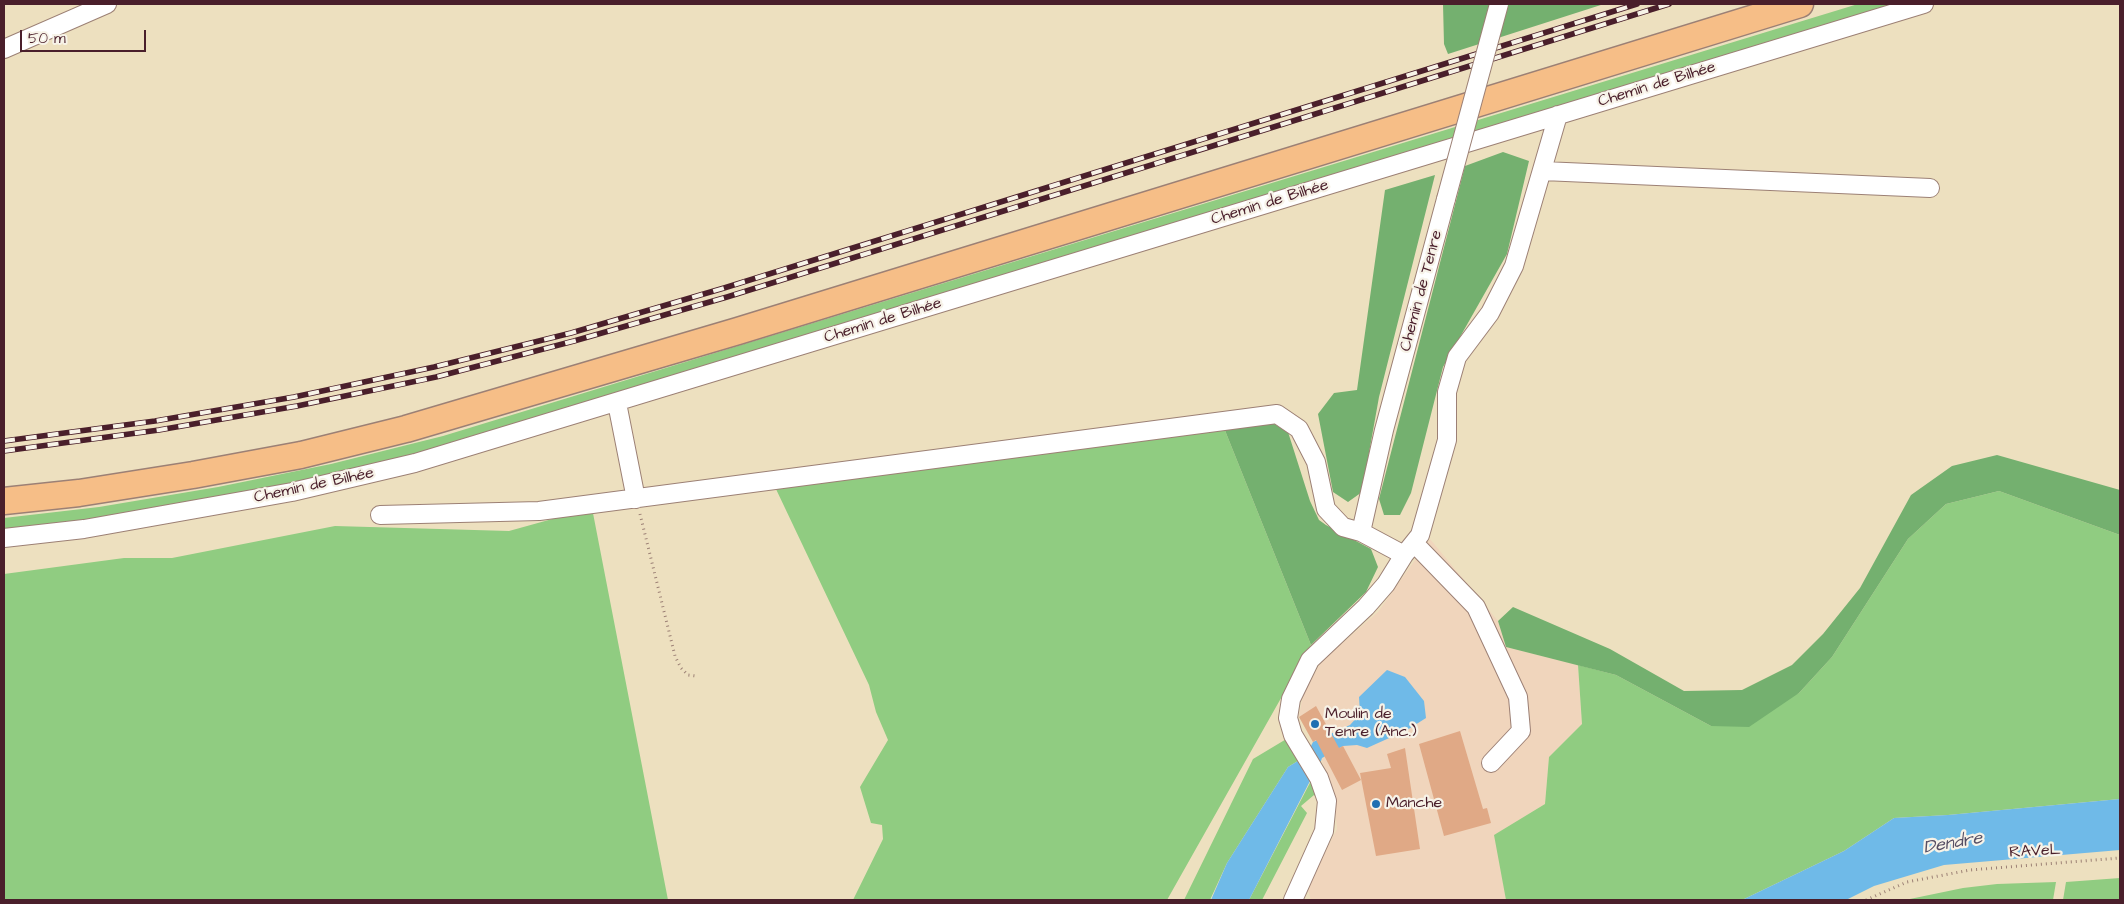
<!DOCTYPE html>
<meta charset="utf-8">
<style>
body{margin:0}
#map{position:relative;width:2124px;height:904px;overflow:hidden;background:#ede0bf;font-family:"Architects Daughter",sans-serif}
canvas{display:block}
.frame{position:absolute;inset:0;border:5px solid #4a1f2b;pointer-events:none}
.scale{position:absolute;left:20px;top:30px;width:126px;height:22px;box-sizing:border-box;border:2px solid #4a1f2b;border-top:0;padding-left:6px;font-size:15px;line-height:18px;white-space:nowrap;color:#4a1f2b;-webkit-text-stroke:4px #f7f3e8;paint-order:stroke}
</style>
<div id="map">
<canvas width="2124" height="904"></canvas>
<div class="frame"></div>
<div class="scale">50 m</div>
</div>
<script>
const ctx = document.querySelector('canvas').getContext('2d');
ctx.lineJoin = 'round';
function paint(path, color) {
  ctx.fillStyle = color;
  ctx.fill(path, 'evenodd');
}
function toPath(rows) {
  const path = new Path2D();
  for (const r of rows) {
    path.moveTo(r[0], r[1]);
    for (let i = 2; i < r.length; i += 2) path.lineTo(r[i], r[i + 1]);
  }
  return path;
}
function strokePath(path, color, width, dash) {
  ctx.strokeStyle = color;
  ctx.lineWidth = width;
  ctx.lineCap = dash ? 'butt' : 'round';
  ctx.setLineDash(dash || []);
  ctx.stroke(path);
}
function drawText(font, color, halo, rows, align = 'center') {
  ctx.font = font + ' "Architects Daughter",sans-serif';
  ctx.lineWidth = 4.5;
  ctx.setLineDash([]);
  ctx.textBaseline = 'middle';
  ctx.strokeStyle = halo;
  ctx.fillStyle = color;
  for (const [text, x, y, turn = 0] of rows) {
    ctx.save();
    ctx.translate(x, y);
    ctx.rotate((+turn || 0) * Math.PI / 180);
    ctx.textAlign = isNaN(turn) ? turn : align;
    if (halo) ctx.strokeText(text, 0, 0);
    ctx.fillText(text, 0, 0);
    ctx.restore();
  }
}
paint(toPath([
 [1430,539,1498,621,1506,647,1578,665,1582,724,1549,757,1545,804,1495,835,1506,900,1311,900,1307,887,1337,829,1334,796,1321,758,1299,716,1303,695,1321,662,1378,612]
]), '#f0d5bc');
paint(toPath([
 [1858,4,1900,4,449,447,269,490,84,522,4,531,4,518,99,507,218,487,331,464,443,436],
 [1224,428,1311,645,1167,900,853,900,883,839,882,825,871,823,860,787,888,740,876,712,869,685,775,487],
 [1999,491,2120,535,2120,799,1948,815,1894,818,1844,851,1742,900,1506,900,1494,835,1545,804,1549,757,1582,724,1578,665,1616,675,1711,726,1799,693,1832,657,1908,539,1946,504],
 [592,508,668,900,4,900,4,574,124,558,172,558,335,526,509,531],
 [1293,735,1306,756,1288,767,1227,863,1210,900,1184,900,1253,759],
 [1314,775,1326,807,1314,795,1301,806,1307,813,1262,900,1249,900],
 [2120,878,2120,900,2063,900,2066,882],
 [2056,882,2053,900,1905,900,1963,888,1997,884]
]), '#90cc81');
paint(toPath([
 [1443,4,1604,4,1448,54,1444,44],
 [1503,152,1529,161,1507,254,1443,367,1411,493,1400,515,1384,515,1379,499,1465,166],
 [1435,175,1379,397,1362,492,1348,502,1333,492,1318,414,1334,393,1357,390,1385,190],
 [1271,422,1288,432,1310,501,1319,520,1326,525,1371,549,1378,567,1366,592,1311,645,1224,428],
 [1997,455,2120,490,2120,535,1999,491,1946,504,1908,539,1832,657,1799,693,1749,727,1711,726,1616,675,1506,647,1498,621,1513,607,1610,649,1684,691,1742,690,1792,665,1823,634,1860,588,1911,495,1952,466]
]), '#74b06f');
paint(toPath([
 [1387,670,1405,677,1424,701,1426,718,1407,730,1367,748,1357,745,1343,746,1322,758,1317,773,1310,781,1249,900,1211,900,1227,863,1288,767,1306,756,1313,742,1350,725,1360,714,1359,697],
 [2120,799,2120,850,1944,865,1874,886,1846,900,1742,900,1844,851,1894,818,1948,815]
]), '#6fbae8');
paint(toPath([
 [1316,706,1339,748,1343,746,1361,780,1342,790,1316,740,1313,742,1299,717],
 [1460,731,1483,809,1487,808,1491,823,1444,836,1419,744],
 [1405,748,1420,849,1376,856,1360,773,1391,768,1387,754]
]), '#e0a986');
const minor = toPath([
 [4,49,107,4],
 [1543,171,1930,188],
 [617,403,636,499],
 [380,515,539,511,1277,414,1299,429,1316,462,1326,509,1343,527,1361,532,1404,555],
 [1361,532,1384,430,1446,199],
 [4,538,84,529,292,492,415,463,1924,4],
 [1414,543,1476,607,1518,697,1521,731,1491,763],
 [1293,900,1324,831,1327,801,1319,778,1293,735,1288,718,1291,699,1310,660,1366,607,1386,584,1404,555,1420,535,1447,440,1447,392,1457,357,1490,313,1514,266,1558,115]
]);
const highway = toPath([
 [4,501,79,493,193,475,301,455,406,429,738,331,1800,4]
]);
strokePath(minor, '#9c8075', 20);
strokePath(highway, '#9c8075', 29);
strokePath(toPath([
 [640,514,675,656,681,668,688,675,696,676],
 [1866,900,1907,882,1970,870,2120,858]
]), '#9c8075', 3, [1, 4]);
strokePath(minor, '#fff', 18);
strokePath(highway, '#f6be87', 26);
const rail = toPath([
 [4,441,155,421,294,397,434,367,571,333,724,288,1637,4],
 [4,451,159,430,297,406,436,377,574,341,727,297,1669,4]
]);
strokePath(rail, '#4a1f2b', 5.5);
strokePath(rail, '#f7f3e8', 4, [11]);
const minorBridge = toPath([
 [1446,199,1499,4]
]);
strokePath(minorBridge, '#9c8075', 20, []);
strokePath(minorBridge, '#fff', 18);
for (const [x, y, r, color] of [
 [1315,724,5,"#1f6fb2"],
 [1376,804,5,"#1f6fb2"]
]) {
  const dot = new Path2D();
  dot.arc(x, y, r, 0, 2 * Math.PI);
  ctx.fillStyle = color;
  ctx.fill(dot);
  strokePath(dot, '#f7f3e8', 2);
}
drawText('16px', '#4a1f2b', '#f7f3e8', [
 ["Chemin de Bilhée",1657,85,-17],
 ["Chemin de Bilhée",1270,203,-17],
 ["Chemin de Tenre",1422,291,-75],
 ["Chemin de Bilhée",883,321,-17],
 ["Chemin de Bilhée",314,486,-12],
 ["RAVeL",2035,852,-3]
]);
drawText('16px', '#4a1f2b', '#f7f3e8', [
 ["Moulin de",1325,715],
 ["Tenre (Anc.)",1325,733],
 ["Manche",1386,804]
], 'left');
drawText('italic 18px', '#554e64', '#f7f3e8', [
 ["Dendre",1953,844,-10]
]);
</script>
